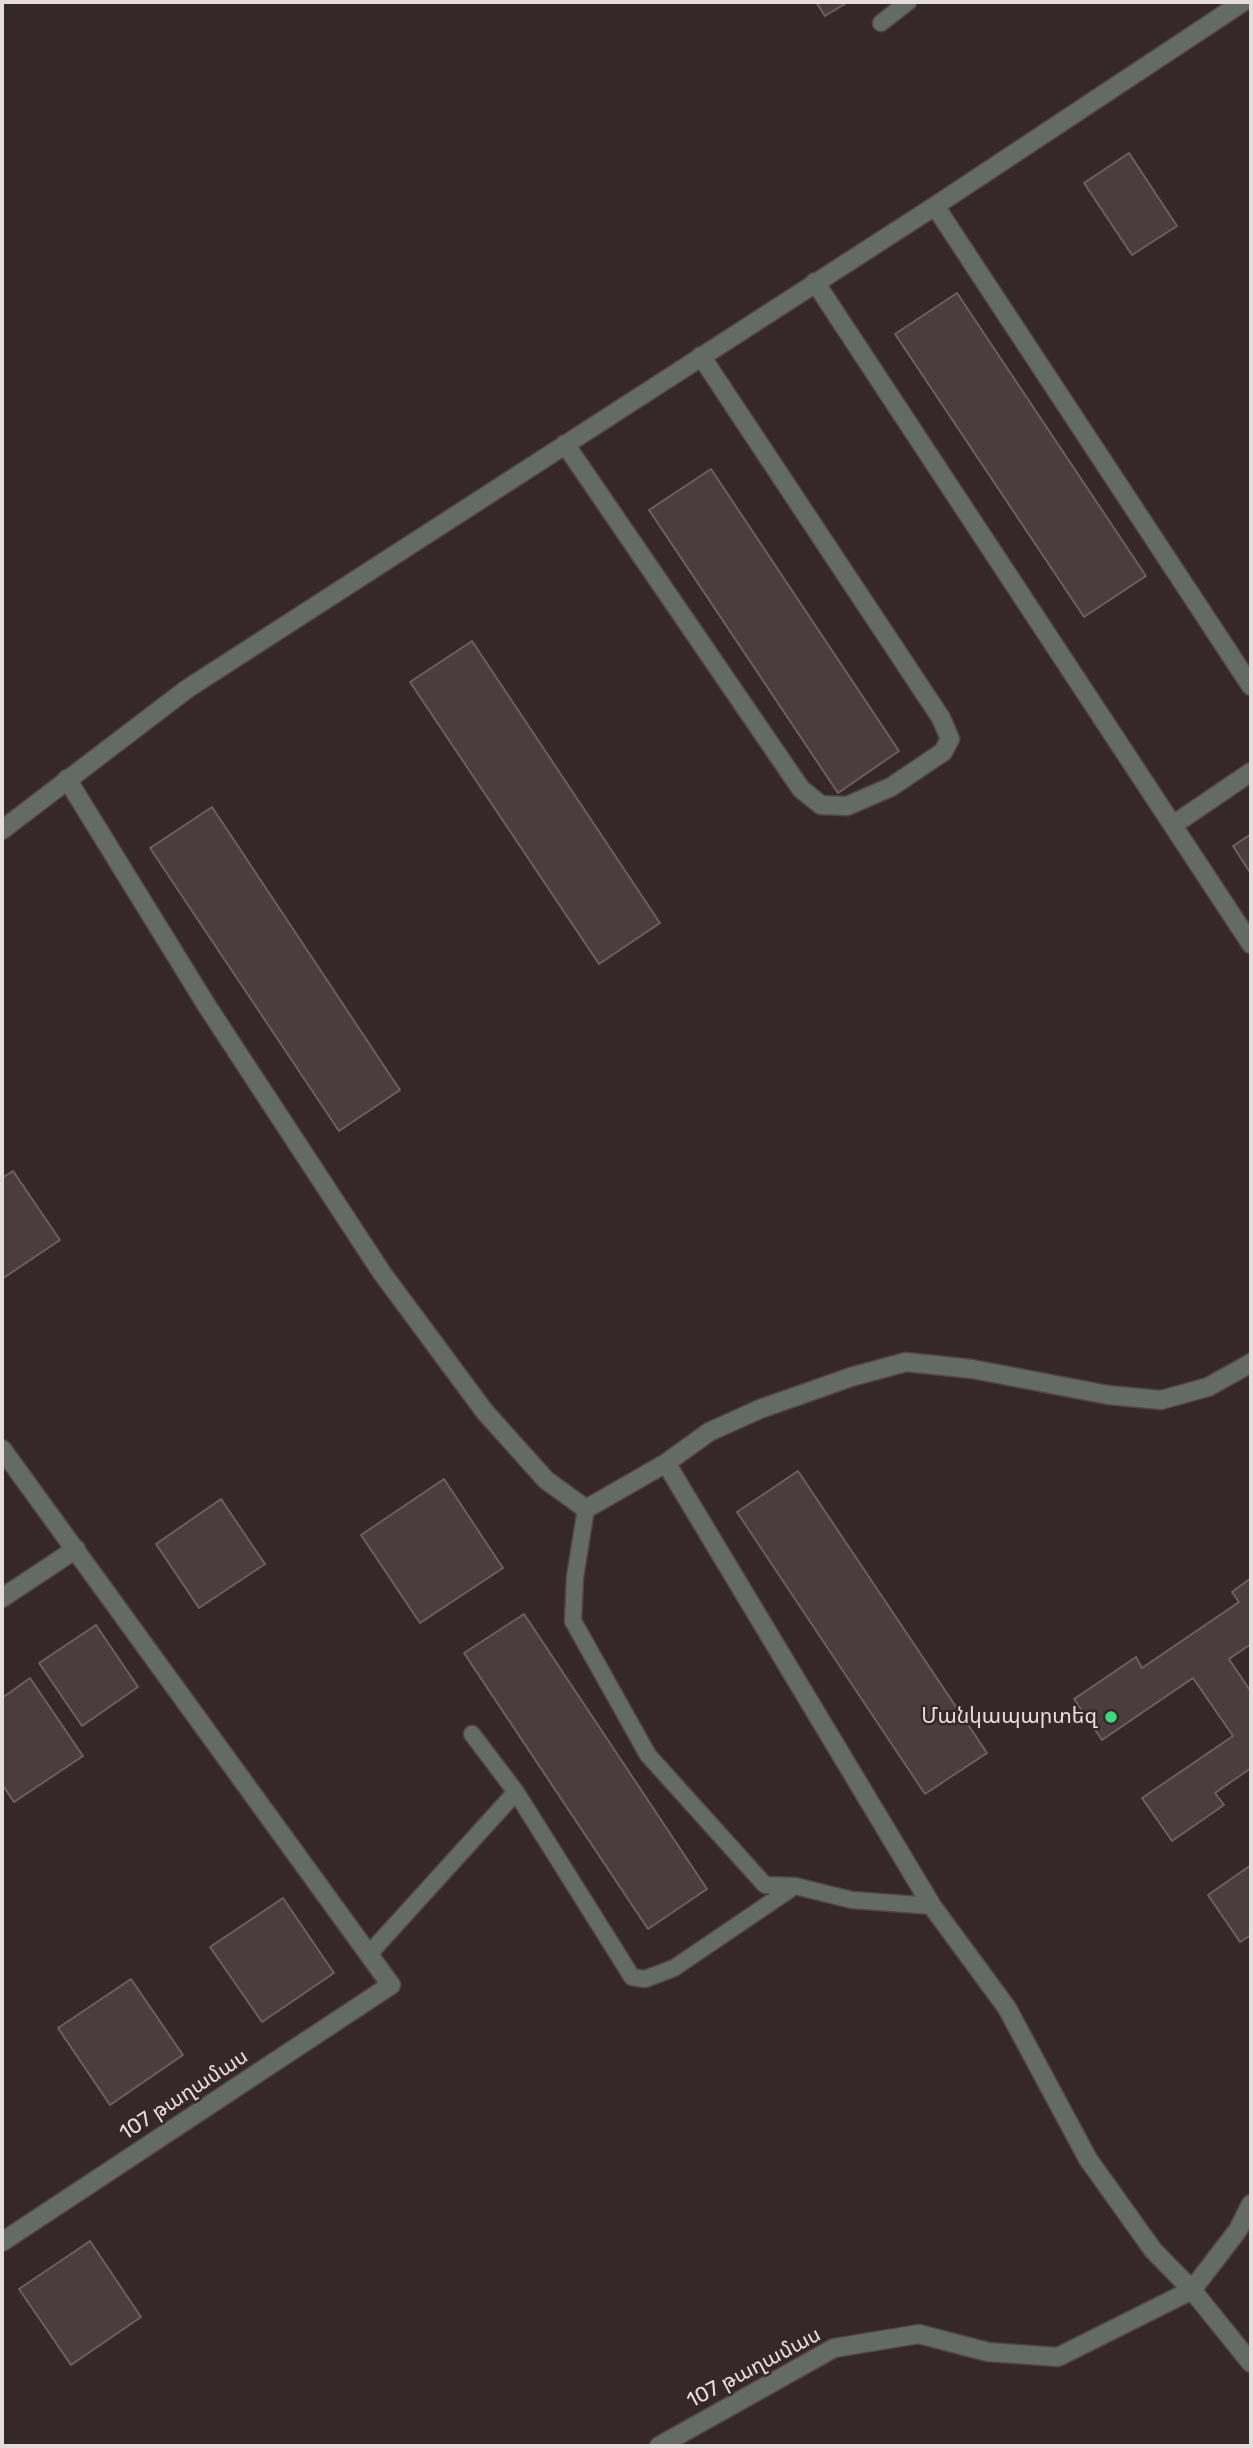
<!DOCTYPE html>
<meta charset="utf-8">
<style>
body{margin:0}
#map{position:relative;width:1253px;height:2448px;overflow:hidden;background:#362828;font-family:Rubik,sans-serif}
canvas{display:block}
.frame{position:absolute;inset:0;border:4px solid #e5dcdc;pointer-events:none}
</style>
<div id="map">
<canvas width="1253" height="2448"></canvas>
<div class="frame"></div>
</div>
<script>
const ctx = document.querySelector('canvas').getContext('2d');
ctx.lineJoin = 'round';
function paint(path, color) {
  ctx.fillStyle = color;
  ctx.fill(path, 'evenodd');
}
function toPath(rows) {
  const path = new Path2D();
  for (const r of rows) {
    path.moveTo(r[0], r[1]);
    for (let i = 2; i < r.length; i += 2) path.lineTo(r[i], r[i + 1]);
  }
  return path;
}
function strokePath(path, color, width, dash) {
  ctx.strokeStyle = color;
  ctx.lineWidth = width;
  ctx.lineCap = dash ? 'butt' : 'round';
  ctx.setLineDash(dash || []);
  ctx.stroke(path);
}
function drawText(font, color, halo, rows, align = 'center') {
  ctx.font = font + ' Rubik,"Noto Sans Armenian",sans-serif';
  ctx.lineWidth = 5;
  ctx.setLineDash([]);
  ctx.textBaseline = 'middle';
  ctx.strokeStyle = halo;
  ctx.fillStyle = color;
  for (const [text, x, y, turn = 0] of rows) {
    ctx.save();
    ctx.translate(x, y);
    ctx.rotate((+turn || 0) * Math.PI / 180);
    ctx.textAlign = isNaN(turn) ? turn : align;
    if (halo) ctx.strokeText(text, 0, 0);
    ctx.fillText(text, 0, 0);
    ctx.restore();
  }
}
const building = toPath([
 [816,2,848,2,825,16,816,2],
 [1129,153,1177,226,1132,255,1084,183,1129,153],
 [957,293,1146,576,1084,617,895,334,957,293],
 [711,469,899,751,838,793,649,510,711,469],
 [472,641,660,923,599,964,410,682,472,641],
 [212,807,400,1090,339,1131,150,848,212,807],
 [1251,834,1251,874,1233,846,1251,834],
 [13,1171,60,1240,2,1279,2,1178,13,1171],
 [798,1471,987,1753,925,1794,737,1512,798,1471],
 [444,1479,503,1568,420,1623,361,1535,444,1479],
 [221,1499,265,1564,199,1608,156,1544,221,1499],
 [1251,1578,1251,1644,1229,1659,1251,1692,1251,1768,1215,1793,1224,1805,1172,1841,1142,1798,1233,1736,1193,1678,1102,1740,1074,1699,1136,1657,1142,1668,1239,1602,1232,1592,1251,1578],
 [524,1614,707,1889,648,1929,464,1653,524,1614],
 [96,1625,138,1687,82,1726,39,1663,96,1625],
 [30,1678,83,1756,14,1802,2,1784,2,1698,30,1678],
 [1251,1865,1251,1935,1240,1942,1208,1895,1251,1865],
 [283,1898,334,1973,262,2022,210,1947,283,1898],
 [131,1979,183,2055,110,2105,58,2028,131,1979],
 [90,2241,141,2317,71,2365,19,2289,90,2241]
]);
paint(building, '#4b3d3d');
strokePath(building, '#6e5e5e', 2);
const service = toPath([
 [881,23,908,2],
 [586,1509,575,1577,573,1621,648,1755,765,1885,795,1886,852,1900,932,1906],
 [472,1734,516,1792,632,1977,645,1979,674,1968,795,1886],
 [369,1954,516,1792]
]);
const minor = toPath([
 [935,206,1251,686],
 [815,282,1251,944],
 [565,444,801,789,821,805,847,806,891,787,943,752,950,739,941,718,701,356],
 [67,779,207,1006,382,1273,485,1412,546,1480,586,1509,666,1463,709,1432,760,1409,851,1377,906,1362,972,1369,1108,1395,1161,1400,1208,1387,1251,1363],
 [1173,825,1251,772],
 [2,830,187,689,935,206,1243,2],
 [2,1449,391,1985,2,2242],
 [666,1463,932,1906,1007,2008,1088,2159,1153,2250,1192,2290,1251,2363],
 [2,1598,76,1549],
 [659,2446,834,2348,919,2334,988,2352,1058,2357,1192,2290,1238,2230,1251,2204]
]);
strokePath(service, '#524545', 19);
strokePath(minor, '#524545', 21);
strokePath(service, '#646a65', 16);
strokePath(minor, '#646a65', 18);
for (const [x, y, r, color] of [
 [1111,1717,7,"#3fd77d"]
]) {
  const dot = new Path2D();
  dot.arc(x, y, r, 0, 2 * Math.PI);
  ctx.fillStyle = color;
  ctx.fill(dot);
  strokePath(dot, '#362828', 2.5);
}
drawText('21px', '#e5dcdc', '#362828', [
 ["Մանկապարտեզ",1097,1717]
], 'right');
drawText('21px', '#e5dcdc', '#362828', [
 ["107 թաղամաս",184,2095,-33],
 ["107 թաղամաս",754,2368,-28]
]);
</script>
